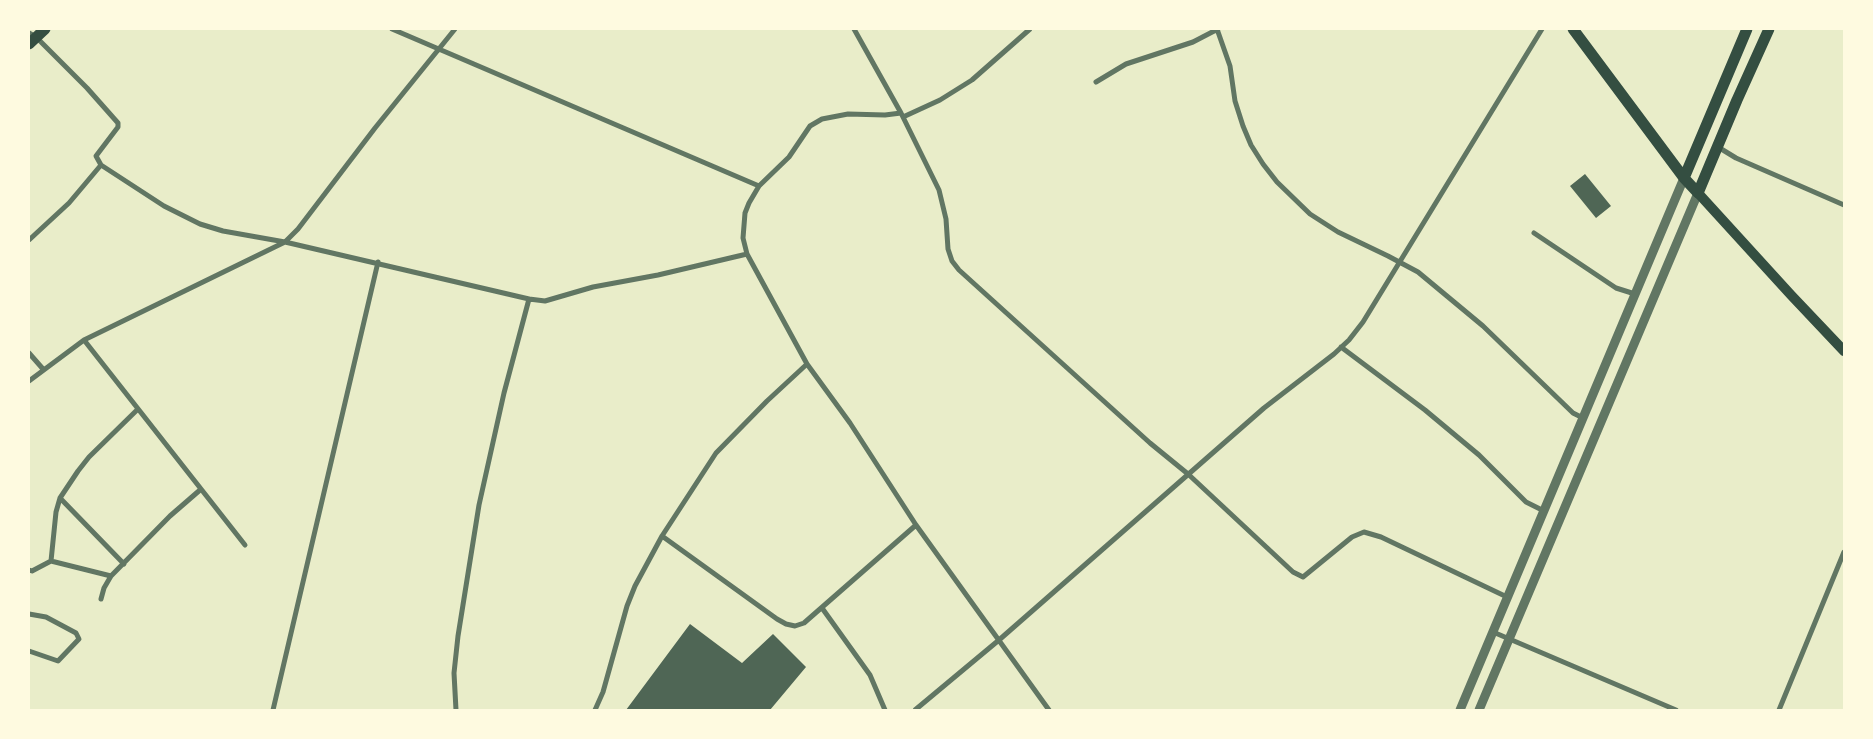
<!DOCTYPE html>
<style>
body{margin:0}
#map{position:relative;width:1873px;height:739px;overflow:hidden;background:#e9edc9;font-family:"Work Sans",sans-serif}
canvas{display:block}
.frame{position:absolute;inset:0;border:30px solid #fefae0;pointer-events:none}
</style>
<div id="map">
<canvas width="1873" height="739"></canvas>
<div class="frame"></div>
</div>
<script>
const ctx = document.querySelector('canvas').getContext('2d');
ctx.lineJoin = 'round';
function paint(path, color) {
  ctx.fillStyle = color;
  ctx.fill(path, 'evenodd');
}
function toPath(rows) {
  const path = new Path2D();
  for (const r of rows) {
    path.moveTo(r[0], r[1]);
    for (let i = 2; i < r.length; i += 2) path.lineTo(r[i], r[i + 1]);
  }
  return path;
}
function strokePath(path, color, width, dash) {
  ctx.strokeStyle = color;
  ctx.lineWidth = width;
  ctx.lineCap = dash ? 'butt' : 'round';
  ctx.setLineDash(dash || []);
  ctx.stroke(path);
}
paint(toPath([
 [1585,174,1611,206,1596,218,1570,186],
 [690,624,742,663,773,634,806,667,770,710,626,710]
]), '#4f6655');
strokePath(toPath([
 [392,29,759,186],
 [854,29,901,113,939,190,946,219,948,249,952,261,959,270,1150,443,1188,474,1293,572,1303,577,1352,537,1364,532,1381,537,1507,597],
 [1217,29,1230,66,1235,101,1243,126,1251,145,1263,164,1277,182,1310,214,1338,232,1388,256,1418,272,1483,326,1573,413,1583,418],
 [29,33,36,37,87,88,118,123,118,127,96,156,101,165,164,206,200,224,223,231,285,242,529,299,545,301,593,287,658,275,747,254],
 [1096,82,1126,64,1193,42,1218,29],
 [901,113,885,115,848,114,822,119,810,126,789,157,759,186,749,203,745,213,743,238,747,254,807,364,850,423,916,525,1049,710],
 [903,117,940,100,972,80,1030,29],
 [1718,147,1736,158,1844,205],
 [1534,233,1616,288,1635,294],
 [29,240,69,203,101,165],
 [84,340,245,545],
 [1341,347,1425,410,1479,455,1526,502,1544,511],
 [29,353,43,369],
 [29,381,84,340,285,242,298,229,375,128,455,29],
 [60,498,124,564],
 [662,536,777,619,786,624,795,626,804,623,916,525],
 [29,570,32,571,51,561],
 [111,576,51,561,56,512,60,498,78,471,89,457,138,409],
 [101,599,104,588,111,576,170,516,200,490],
 [822,608,870,675,885,710],
 [29,614,46,617,76,633,79,639,58,661,29,651],
 [1493,632,1676,710],
 [273,710,378,262],
 [456,710,454,673,458,636,479,505,504,393,529,299],
 [595,710,603,692,627,606,635,586,662,536,716,453,767,401,807,364],
 [915,710,999,640,1264,408,1334,354,1349,340,1363,322,1542,29],
 [1779,710,1844,552]
]), '#617663', 5);
strokePath(toPath([
 [1460,710,1684,178],
 [1479,710,1698,193]
]), '#617663', 9);
strokePath(toPath([
 [1698,193,1791,295,1844,351]
]), '#344e41', 10);
strokePath(toPath([
 [1573,29,1684,178,1698,193,1737,100,1769,29],
 [29,44,45,29],
 [1684,178,1747,29]
]), '#344e41', 11);
</script>
